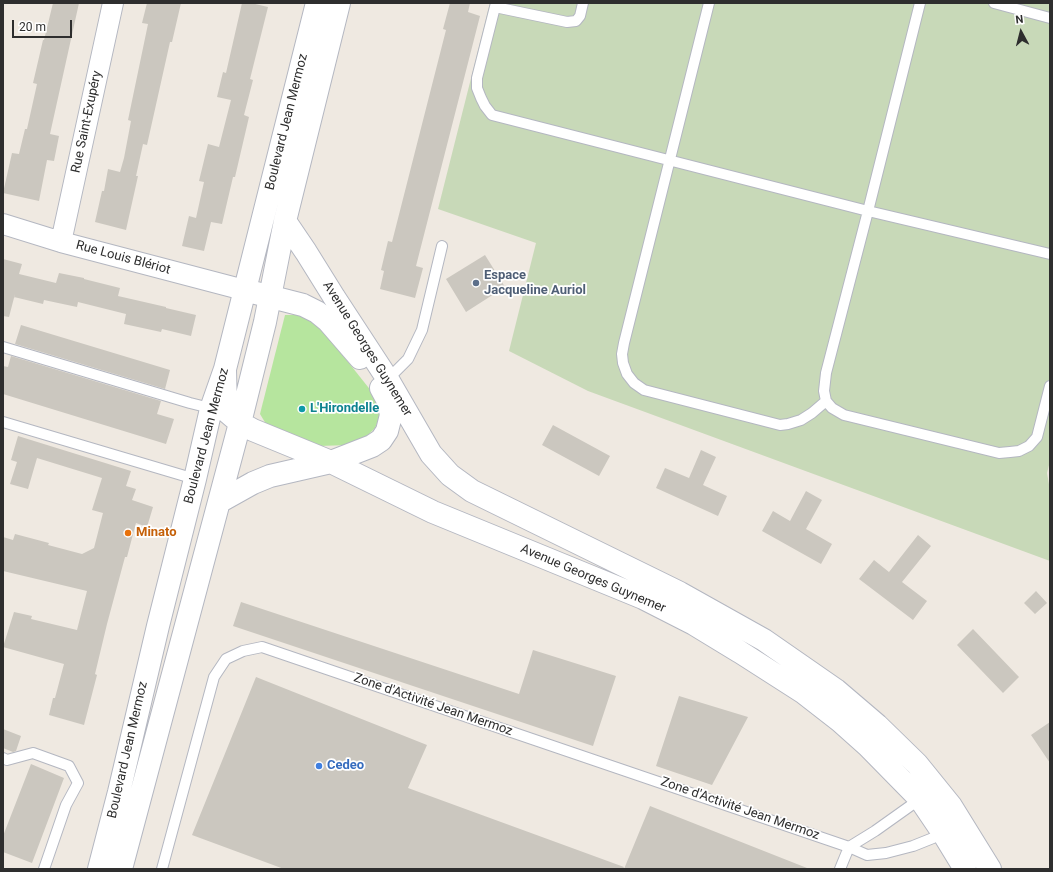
<!DOCTYPE html>
<meta charset="utf-8">
<style>
body{margin:0}
#map{position:relative;width:1053px;height:872px;overflow:hidden;background:#efe9e1;font-family:Roboto,sans-serif}
canvas{display:block}
.frame{position:absolute;inset:0;border:4px solid #2e2e2e;pointer-events:none}
.north{position:absolute;left:1001px;top:12px;width:40px;height:40px;-webkit-text-stroke:3px #fff;paint-order:stroke;rotate:353deg;font-size:11px;font-weight:700;line-height:16px;text-align:center;color:#2e2e2e}
.north::after{content:'';display:block;margin:auto;width:14px;height:18px;background:#2e2e2e;clip-path:polygon(50% 0,100% 100%,50% 72%,0 100%)}
.scale{position:absolute;left:12px;top:20px;width:60px;height:18px;box-sizing:border-box;border:2px solid #2e2e2e;border-top:0;padding-left:5px;font-size:12px;line-height:14px;white-space:nowrap;color:#2e2e2e;-webkit-text-stroke:3px #fff;paint-order:stroke}
</style>
<div id="map">
<canvas width="1053" height="872"></canvas>
<div class="frame"></div>
<div class="north">N</div>
<div class="scale">20 m</div>
</div>
<script>
const ctx = document.querySelector('canvas').getContext('2d');
ctx.lineJoin = 'round';
function paint(path, color) {
  ctx.fillStyle = color;
  ctx.fill(path, 'evenodd');
}
function toPath(rows) {
  const path = new Path2D();
  for (const r of rows) {
    path.moveTo(r[0], r[1]);
    for (let i = 2; i < r.length; i += 2) path.lineTo(r[i], r[i + 1]);
  }
  return path;
}
function strokePath(path, color, width, dash) {
  ctx.strokeStyle = color;
  ctx.lineWidth = width;
  ctx.lineCap = dash ? 'butt' : 'round';
  ctx.setLineDash(dash || []);
  ctx.stroke(path);
}
function drawText(font, color, halo, rows, align = 'center') {
  ctx.font = font + ' Roboto,sans-serif';
  ctx.lineWidth = 3.5;
  ctx.setLineDash([]);
  ctx.textBaseline = 'middle';
  ctx.strokeStyle = halo;
  ctx.fillStyle = color;
  for (const [text, x, y, turn = 0] of rows) {
    ctx.save();
    ctx.translate(x, y);
    ctx.rotate((+turn || 0) * Math.PI / 180);
    ctx.textAlign = isNaN(turn) ? turn : align;
    if (halo) ctx.strokeText(text, 0, 0);
    ctx.fillText(text, 0, 0);
    ctx.restore();
  }
}
paint(toPath([
 [285,315,300,315,317,323,376,397,381,415,375,428,367,436,350,445,318,446,266,424,260,414]
]), '#b6e59e');
paint(toPath([
 [490,3,1050,3,1050,461,1047,473,1050,490,1050,561,588,391,509,351,536,243,438,209]
]), '#c8d9b8');
paint(toPath([
 [53,3,79,3,50,134,59,136,54,161,47,160,39,201,3,193,12,153,19,154,25,129,27,129,37,84,33,83,43,40,44,40],
 [147,3,181,3,172,42,170,42,147,145,143,144,136,176,138,176,126,230,95,222,102,191,104,191,108,169,120,172,124,158,131,121,128,120,148,24,142,23],
 [242,3,251,3,268,7,250,79,253,80,244,115,249,117,235,177,233,177,222,224,211,222,204,251,182,246,189,216,196,218,204,182,199,181,208,144,219,147,231,100,217,97,223,72,226,73],
 [450,3,470,3,468,12,480,16,416,266,423,268,415,298,380,289,384,271,381,270,388,241,392,242,446,30,443,29],
 [485,255,505,287,466,312,446,279],
 [3,259,22,264,19,274,56,283,59,273,84,278,84,279,120,288,118,296,166,307,166,308,196,315,191,336,162,329,161,332,124,324,126,314,78,302,77,307,44,300,43,304,14,297,15,294,9,317,3,316],
 [21,325,170,370,165,389,15,344],
 [11,356,161,401,157,414,174,419,166,444,3,394,3,366,8,367],
 [553,425,610,456,599,476,542,445],
 [18,436,131,471,126,486,136,489,132,500,153,507,147,527,136,523,127,557,125,557,107,624,95,674,97,675,84,725,49,715,53,698,55,698,64,664,3,647,14,612,32,616,31,619,77,630,87,591,3,571,3,537,13,540,15,534,49,543,48,545,82,554,94,548,103,513,92,510,102,478,37,458,28,489,10,484,17,462,11,460],
 [701,450,716,457,703,485,727,496,718,516,656,488,665,468,689,478],
 [806,491,822,500,806,529,832,544,821,564,762,531,773,511,790,521],
 [918,535,931,546,902,582,927,601,913,620,859,579,874,560,889,572],
 [1036,591,1047,603,1035,614,1024,603],
 [241,602,519,694,533,650,616,676,593,746,233,626],
 [973,629,1019,677,1003,693,957,645],
 [256,677,427,745,408,788,624,867,623,869,284,869,192,835],
 [679,696,748,717,712,785,656,766],
 [1050,722,1050,763,1031,735],
 [3,729,21,736,16,751,13,752,3,748],
 [31,764,64,778,32,863,3,852,3,836],
 [650,806,807,868,807,869,624,869]
]), '#cbc7bf');
const service = toPath([
 [496,3,477,78,477,88,481,98,485,106,492,115,868,211,1050,254],
 [709,3,624,343,622,354,623,363,627,374,634,383,644,390,780,425,788,424,801,420,812,413,826,401],
 [920,3,868,211,826,373,824,391,826,401,832,408,844,415,999,453,1010,452,1019,451,1029,446,1037,437,1050,386],
 [994,3,1050,18],
 [495,7,567,22,576,21,580,16,583,3],
 [3,347,190,403,214,409],
 [387,379,387,378,394,373,408,359,422,330,442,246],
 [3,422,195,479],
 [3,758,7,760,33,753,69,766,78,783,66,805,44,869],
 [162,869,214,677,226,659,243,651,262,647,849,847,867,855,886,853,913,846,933,838,943,833],
 [840,869,849,847,875,831,920,799]
]);
const minor = toPath([
 [3,224,61,242,244,290],
 [61,242,113,3]
]);
const secondary = toPath([
 [285,221,306,252,334,297,387,378,431,454,450,475,472,491,680,593,764,640,836,690,877,725,917,764,951,806,990,869],
 [256,293,303,305,317,312,328,321,360,358],
 [225,369,226,411,240,423,253,430,331,462,433,512,643,598,694,624,740,652,804,693,840,721,868,746,920,799,943,833,965,869],
 [219,502,253,483,270,476,331,462,372,446,381,440,387,431,391,415,388,401,381,388],
 [99,869,119,792,158,626,195,479,211,409,225,369,317,3],
 [121,869,240,423,265,322,285,221,339,3]
]);
strokePath(service, '#b4b7c1', 12);
strokePath(minor, '#b4b7c1', 22);
strokePath(secondary, '#b4b7c1', 24);
strokePath(service, '#fff', 10);
strokePath(minor, '#fff', 20);
strokePath(secondary, '#fff', 22);
for (const [x, y, r, color] of [
 [476,283,4,"#5c6f8a"],
 [302,409,4,"#0f9aa8"],
 [128,533,4,"#e8710a"],
 [319,766,4,"#3f7fe0"]
]) {
  const dot = new Path2D();
  dot.arc(x, y, r, 0, 2 * Math.PI);
  ctx.fillStyle = color;
  ctx.fill(dot);
  strokePath(dot, '#fff', 1.5);
}
drawText('13px', '#2e2e2e', '#fff', [
 ["Rue Saint-Exupéry",87,122,-78],
 ["Boulevard Jean Mermoz",287,122,-76],
 ["Rue Louis Blériot",123,258,15],
 ["Avenue Georges Guynemer",367,349,58],
 ["Boulevard Jean Mermoz",207,436,-75],
 ["Avenue Georges Guynemer",593,579,23],
 ["Zone d'Activité Jean Mermoz",433,705,19],
 ["Boulevard Jean Mermoz",128,750,-77],
 ["Zone d'Activité Jean Mermoz",740,809,19]
]);
drawText('bold 13px', '#4e5e75', '#fff', [
 ["Espace",484,276],
 ["Jacqueline Auriol",484,291]
], 'left');
drawText('bold 13px', '#0d838f', '#fff', [
 ["L'Hirondelle",310,409]
], 'left');
drawText('bold 13px', '#c56008', '#fff', [
 ["Minato",136,533]
], 'left');
drawText('bold 13px', '#366cbe', '#fff', [
 ["Cedeo",327,766]
], 'left');
</script>
